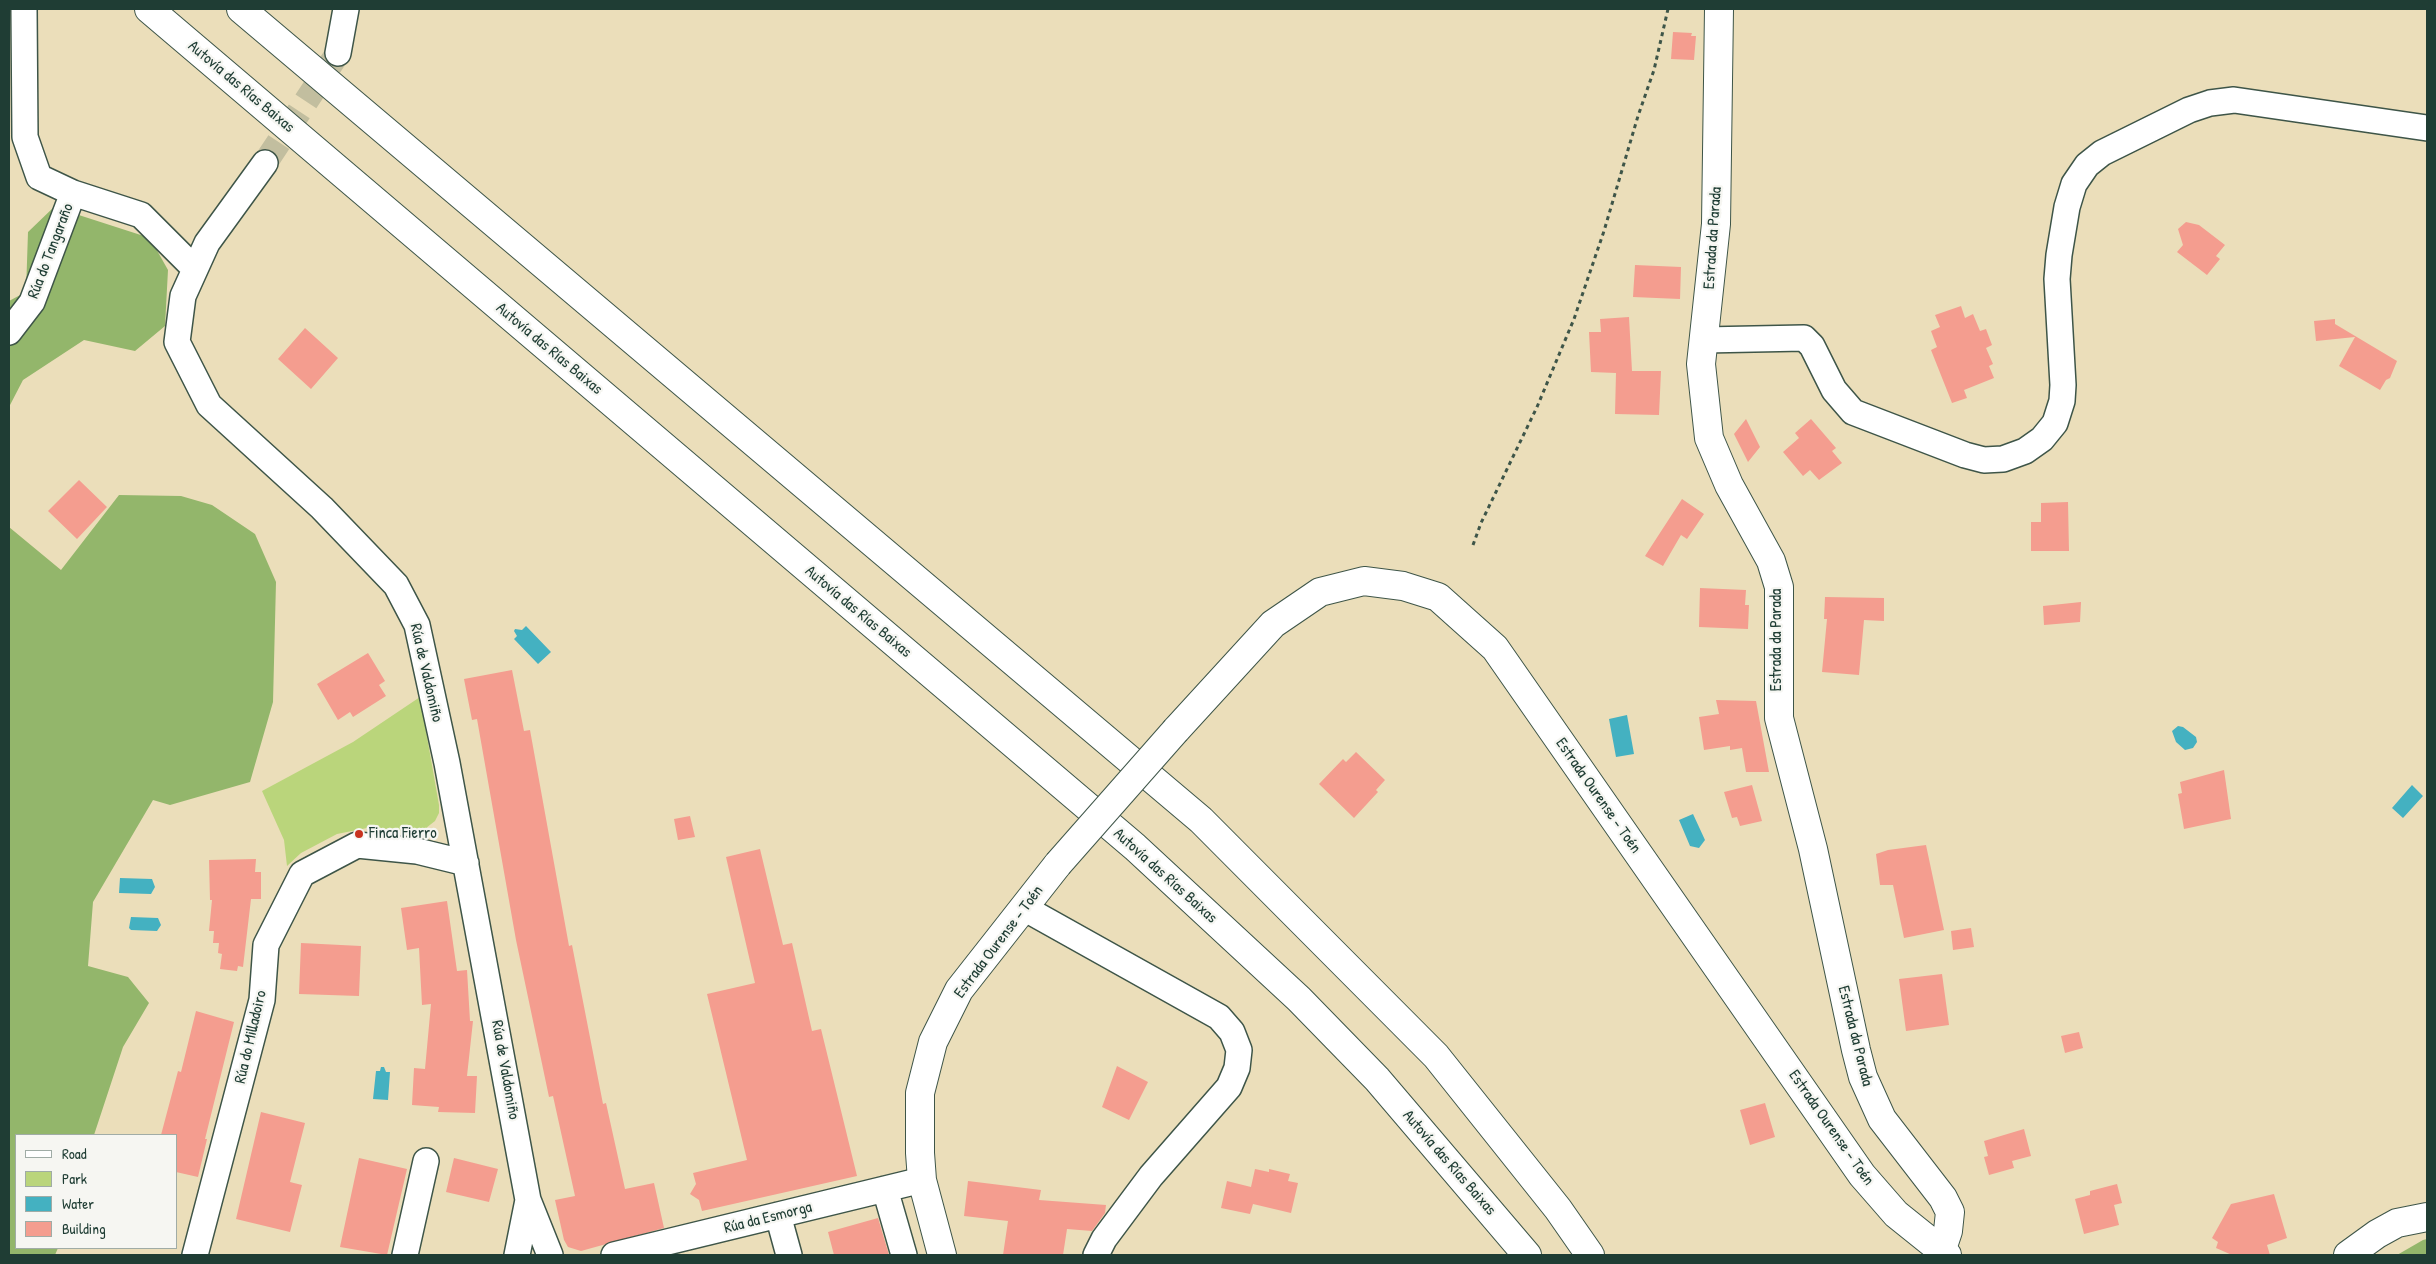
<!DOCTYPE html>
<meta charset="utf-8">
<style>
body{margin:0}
#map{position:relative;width:2436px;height:1264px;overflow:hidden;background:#ebdeba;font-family:"Patrick Hand",sans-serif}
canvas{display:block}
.frame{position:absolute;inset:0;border:10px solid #1f3d34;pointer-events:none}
.legend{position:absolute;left:15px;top:1134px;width:162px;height:115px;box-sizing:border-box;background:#f6f6f2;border:1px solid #a0aca6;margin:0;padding:6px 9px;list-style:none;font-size:15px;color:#1f3d34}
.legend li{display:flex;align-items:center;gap:10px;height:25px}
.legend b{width:25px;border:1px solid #a0aca6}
</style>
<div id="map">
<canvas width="2436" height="1264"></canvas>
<div class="frame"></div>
<ul class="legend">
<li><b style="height:6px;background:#fff"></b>Road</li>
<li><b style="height:14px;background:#bad57b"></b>Park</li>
<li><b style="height:14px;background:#44b1c1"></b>Water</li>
<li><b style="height:14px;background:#f49d8f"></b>Building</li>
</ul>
</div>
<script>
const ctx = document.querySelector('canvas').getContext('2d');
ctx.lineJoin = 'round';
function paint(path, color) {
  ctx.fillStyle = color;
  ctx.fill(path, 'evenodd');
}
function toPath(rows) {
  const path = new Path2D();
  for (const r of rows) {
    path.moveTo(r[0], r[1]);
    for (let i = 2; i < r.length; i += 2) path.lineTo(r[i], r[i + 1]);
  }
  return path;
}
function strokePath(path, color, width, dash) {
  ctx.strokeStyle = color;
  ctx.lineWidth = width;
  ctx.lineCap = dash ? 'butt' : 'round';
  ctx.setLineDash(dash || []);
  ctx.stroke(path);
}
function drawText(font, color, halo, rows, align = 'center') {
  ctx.font = font + ' "Patrick Hand",sans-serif';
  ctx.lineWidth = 4.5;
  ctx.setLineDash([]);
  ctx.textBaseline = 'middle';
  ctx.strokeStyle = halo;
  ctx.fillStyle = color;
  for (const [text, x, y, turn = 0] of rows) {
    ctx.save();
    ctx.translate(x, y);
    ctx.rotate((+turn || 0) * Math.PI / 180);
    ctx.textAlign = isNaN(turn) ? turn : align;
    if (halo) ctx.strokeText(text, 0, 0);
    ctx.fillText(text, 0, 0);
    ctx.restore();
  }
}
paint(toPath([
 [420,697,439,805,439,813,435,821,426,828,417,832,367,828,337,834,301,853,287,866,284,840,262,791,353,742]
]), '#bad57b');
paint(toPath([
 [54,207,150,238,168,270,165,326,135,351,84,340,23,380,9,407,9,301,26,292,28,232],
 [119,495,181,496,212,505,255,534,276,582,273,702,250,782,170,805,153,800,93,902,88,966,128,977,149,1003,123,1047,94,1135,16,1135,16,1248,58,1248,55,1255,9,1255,9,527,61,570],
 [2427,1239,2427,1255,2397,1255,2423,1240]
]), '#93b66b');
paint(toPath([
 [526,626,551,652,538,664,514,639,517,636,514,631,515,629,522,630],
 [1627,715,1634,754,1616,757,1609,719],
 [2178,726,2183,727,2196,737,2197,742,2193,748,2185,750,2176,742,2172,731],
 [2412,785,2423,796,2403,818,2392,808],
 [1693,814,1705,840,1699,848,1690,846,1679,820],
 [120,878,152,879,155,887,151,894,119,893],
 [131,917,158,918,161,925,157,931,131,930,129,928],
 [381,1067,384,1067,386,1072,390,1072,388,1100,373,1099,376,1071,380,1071]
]), '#44b1c1');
paint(toPath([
 [1673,32,1692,33,1691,36,1696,36,1694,60,1671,59],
 [2186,222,2199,225,2225,245,2216,256,2220,259,2207,275,2177,252,2183,245,2178,229],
 [1635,265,1681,267,1680,299,1633,297],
 [1961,306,1965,318,1973,314,1980,331,1986,329,1992,345,1986,348,1993,364,1989,366,1994,378,1964,390,1967,398,1952,403,1931,350,1937,347,1931,331,1940,327,1935,315],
 [1629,317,1632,371,1661,371,1659,415,1615,414,1616,373,1591,372,1589,332,1601,332,1600,319],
 [2335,319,2335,324,2397,361,2390,378,2386,380,2380,390,2339,366,2355,337,2316,341,2314,321],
 [305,328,338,358,311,389,278,359],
 [1746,419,1760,447,1748,462,1734,434],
 [1811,419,1836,448,1832,451,1842,463,1819,480,1810,470,1803,476,1783,452,1799,438,1795,433],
 [79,480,107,507,77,539,48,511],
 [1682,499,1704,514,1687,539,1681,535,1663,566,1645,556],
 [2068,502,2069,551,2031,551,2031,522,2041,522,2041,503],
 [1700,588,1746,590,1745,605,1749,605,1748,629,1699,627],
 [1825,597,1884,598,1884,621,1864,620,1859,675,1822,672,1827,619,1824,619],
 [2081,602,2080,622,2044,625,2043,606],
 [368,653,385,681,379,685,386,696,353,717,350,712,338,720,317,684],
 [512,670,524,731,530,730,569,946,572,945,603,1104,606,1103,625,1189,654,1183,664,1228,581,1251,568,1247,564,1240,555,1200,575,1196,553,1096,549,1097,516,940,477,719,472,720,464,679],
 [1716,700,1756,701,1769,772,1746,772,1742,748,1730,750,1730,746,1704,750,1699,717,1719,714],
 [1356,752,1385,780,1376,790,1378,792,1354,818,1319,784,1343,759,1346,762],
 [2224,770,2231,819,2184,829,2178,794,2182,793,2180,782],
 [1752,785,1762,821,1740,826,1737,817,1732,818,1724,792],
 [690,816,695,837,678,840,674,819],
 [1926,845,1944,930,1904,938,1893,885,1880,885,1876,854,1888,850],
 [760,849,783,945,792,943,812,1031,821,1029,857,1176,702,1211,699,1200,690,1194,696,1184,693,1173,747,1160,707,994,755,983,726,857],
 [256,859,255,872,261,872,261,899,251,899,243,967,238,966,237,971,220,969,222,954,218,953,219,943,213,943,214,931,209,931,212,900,210,900,209,860],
 [447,901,457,971,467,970,470,1021,473,1021,467,1076,477,1076,475,1113,438,1112,439,1107,412,1105,414,1068,425,1069,431,1004,422,1005,419,948,407,950,401,908],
 [1971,928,1974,947,1953,950,1951,931],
 [301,943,361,946,359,996,299,994],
 [1942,974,1949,1025,1906,1031,1899,979],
 [196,1011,234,1022,205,1139,207,1139,198,1177,176,1172,176,1135,161,1135,178,1071,181,1072],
 [2079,1032,2083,1048,2065,1053,2061,1036],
 [1117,1066,1148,1082,1129,1120,1102,1107],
 [1765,1103,1775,1137,1750,1145,1740,1110],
 [261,1112,305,1123,290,1182,302,1185,290,1232,236,1219],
 [2024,1129,2031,1156,2012,1161,2014,1168,1989,1175,1984,1157,1988,1156,1984,1141],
 [359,1158,407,1169,387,1255,340,1247],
 [454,1158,498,1169,489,1202,446,1192],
 [1255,1169,1269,1172,1269,1169,1290,1174,1288,1181,1298,1183,1291,1213,1253,1204,1250,1214,1221,1208,1227,1181,1251,1187],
 [968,1181,1041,1190,1039,1200,1106,1205,1105,1213,1092,1231,1067,1229,1063,1255,1003,1255,1008,1221,964,1216],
 [2117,1184,2122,1203,2114,1205,2119,1225,2084,1234,2075,1199,2090,1195,2090,1191],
 [2274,1194,2287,1238,2267,1245,2270,1255,2232,1255,2216,1248,2218,1242,2212,1238,2231,1204],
 [878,1218,889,1255,834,1255,828,1232]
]), '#f49d8f');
strokePath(toPath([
 [265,163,338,53]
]), '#c2be9f', 25, [25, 12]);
const minor = toPath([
 [24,9,25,137,39,177,73,193,141,215,195,269],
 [338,53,346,9],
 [265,163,207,243,183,296,177,342,209,405,322,508,396,585,417,625,447,763,528,1200,550,1255],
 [9,332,32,302,73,193],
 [1704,340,1804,338,1812,346,1834,390,1853,412,1965,455,1984,460,2003,459,2025,451,2042,439,2055,423,2062,401,2063,385,2057,279,2059,255,2067,207,2074,184,2087,165,2102,153,2189,110,2210,103,2234,100,2427,128],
 [1024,908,1219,1017,1232,1032,1239,1050,1237,1068,1229,1087,1151,1176,1104,1239,1096,1255],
 [885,1189,904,1255],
 [778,1215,789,1255],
 [195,1255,262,1000,266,945,302,874,357,845,417,851,466,863],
 [405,1255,426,1161],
 [517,1255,528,1200],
 [614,1255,922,1180]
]);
const tertiary = toPath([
 [1719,9,1716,224,1701,364,1709,438,1729,485,1771,561,1779,587,1779,718,1813,849,1856,1050,1863,1077,1882,1119,1943,1198,1950,1212,1948,1231,1941,1252],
 [1176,730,1273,624,1320,592,1364,581,1403,586,1438,597,1495,648,1862,1175,1896,1214,1947,1255],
 [942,1255,922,1180,920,1153,920,1093,933,1042,959,990,1058,864],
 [2348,1255,2377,1234,2397,1223,2427,1217]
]);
const motorway = toPath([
 [149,9,1135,847,1299,999,1377,1079,1527,1255],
 [241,9,1201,820,1436,1056,1558,1209,1590,1255]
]);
strokePath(minor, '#3e5548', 28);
strokePath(tertiary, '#3e5548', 30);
strokePath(motorway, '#3e5548', 30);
strokePath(toPath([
 [1473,545,1481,523,1537,407,1574,319,1604,231,1638,116,1654,70,1668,9]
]), '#3e5548', 3, [4, 4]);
strokePath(minor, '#fff', 25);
strokePath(tertiary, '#fff', 28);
strokePath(motorway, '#fff', 28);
const tertiaryBridge = toPath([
 [1058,864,1176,730]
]);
strokePath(tertiaryBridge, '#3e5548', 30, []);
strokePath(tertiaryBridge, '#fff', 28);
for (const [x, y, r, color] of [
 [359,834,5,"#c8321e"]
]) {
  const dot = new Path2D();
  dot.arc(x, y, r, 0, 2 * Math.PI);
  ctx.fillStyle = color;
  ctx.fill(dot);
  strokePath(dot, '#f6f6f2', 2);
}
drawText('16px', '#1f3d34', '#f6f6f2', [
 ["Autovía das Rías Baixas",241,87,40],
 ["Estrada da Parada",1713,238,-86],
 ["Rúa do Tangaraño",51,251,-69],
 ["Autovía das Rías Baixas",549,349,40],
 ["Autovía das Rías Baixas",858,612,40],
 ["Estrada da Parada",1777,640,-90],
 ["Rúa de Valdomiño",426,673,77],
 ["Estrada Ourense - Toén",1598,796,55],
 ["Autovía das Rías Baixas",1165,876,42],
 ["Estrada Ourense - Toén",999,942,-53],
 ["Estrada da Parada",1855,1036,76],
 ["Rúa do Milladoiro",251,1037,-77],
 ["Rúa de Valdomiño",505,1070,80],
 ["Estrada Ourense - Toén",1831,1128,55],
 ["Autovía das Rías Baixas",1449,1163,49],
 ["Rúa da Esmorga",768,1218,-14]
]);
drawText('16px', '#1f3d34', '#f6f6f2', [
 ["Finca Fierro",369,834]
], 'left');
</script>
